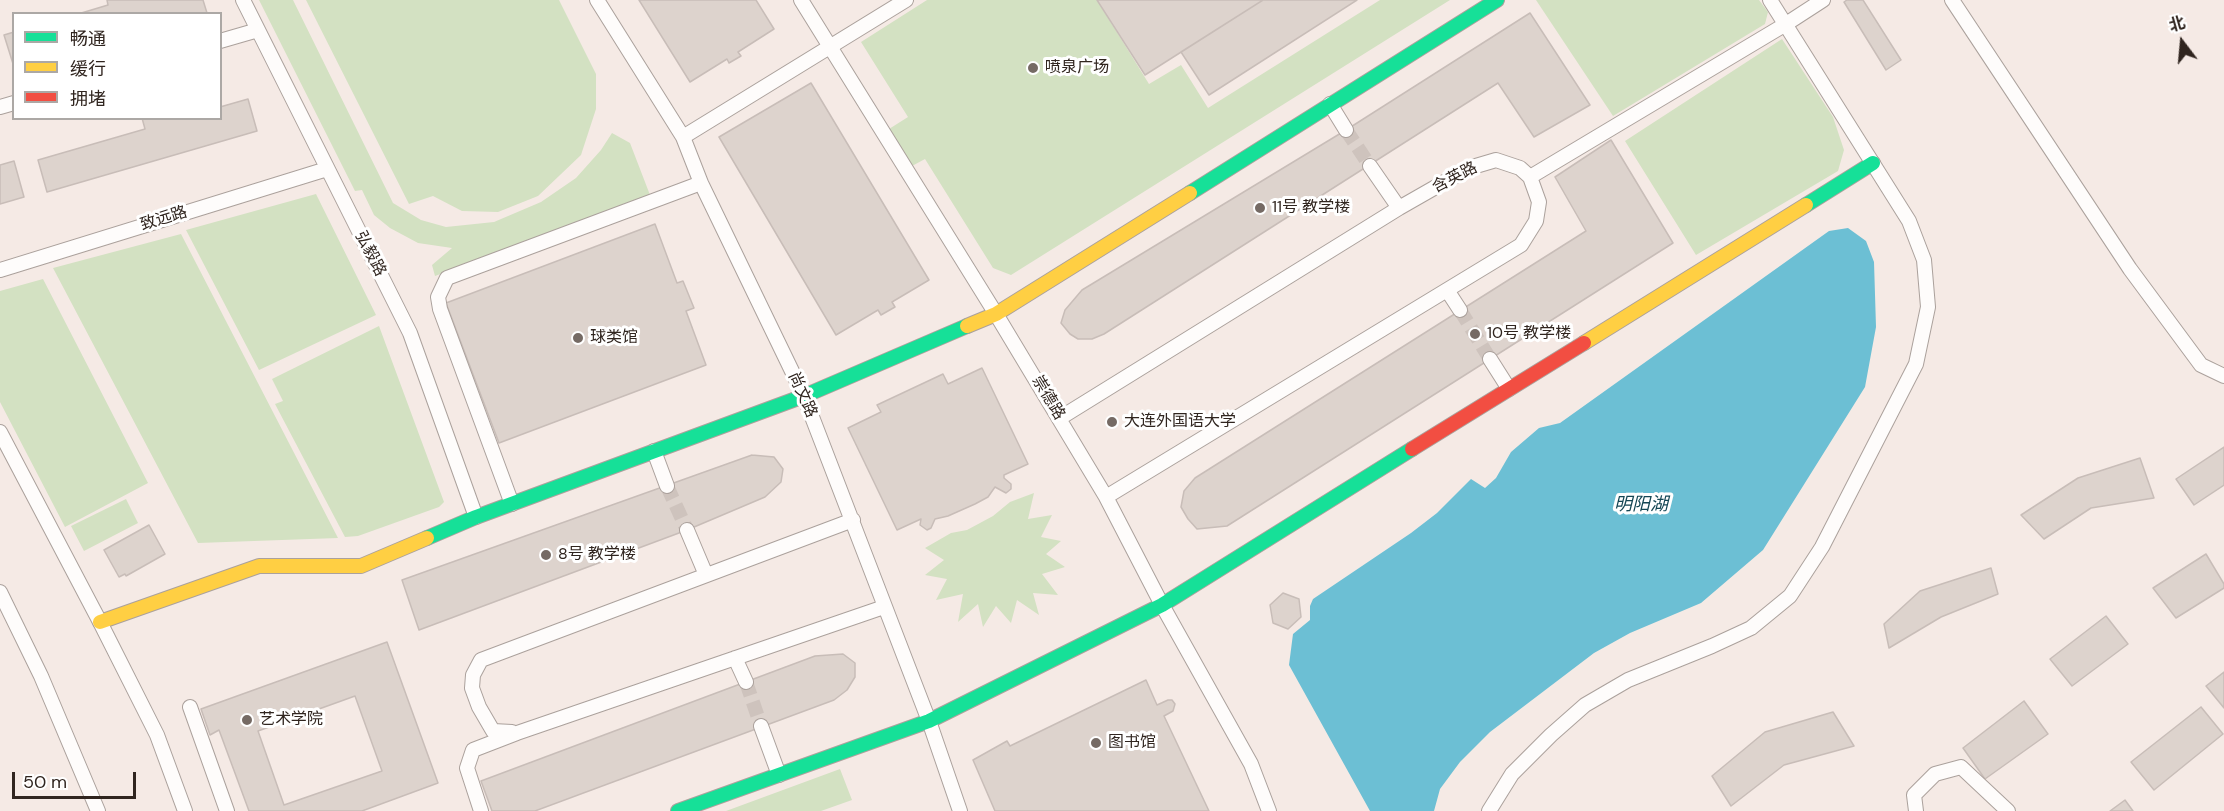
<!DOCTYPE html>
<meta charset="utf-8">
<style>
body{margin:0}
#map{position:relative;width:2224px;height:811px;overflow:hidden;background:#f5eae5;font-family:"DM Sans","Noto Sans SC",sans-serif}
canvas{display:block}
.legend{position:absolute;left:12px;top:12px;width:210px;height:108px;box-sizing:border-box;background:#fff;border:2px solid #aca8a5;margin:0;padding:8px 10px;list-style:none;font-size:18px;color:#30251f}
.legend li{display:flex;align-items:center;gap:12px;height:30px}
.legend b{width:30px;border:2px solid #aca8a5}
.north{position:absolute;left:2152px;top:12px;width:60px;height:60px;-webkit-text-stroke:4px #fff;paint-order:stroke;rotate:344deg;font-size:16px;font-weight:700;line-height:24px;text-align:center;color:#30251f}
.north::after{content:'';display:block;margin:auto;width:21px;height:27px;background:#30251f;clip-path:polygon(50% 0,100% 100%,50% 72%,0 100%)}
.scale{position:absolute;left:12px;top:772px;width:124px;height:27px;box-sizing:border-box;border:3px solid #30251f;border-top:0;padding-left:8px;font-size:18px;line-height:21px;white-space:nowrap;color:#30251f;-webkit-text-stroke:4px #fff;paint-order:stroke}
</style>
<div id="map">
<canvas width="2224" height="811"></canvas>
<ul class="legend">
<li><b style="height:8px;background:#16e098"></b>畅通</li>
<li><b style="height:8px;background:#ffcf43"></b>缓行</li>
<li><b style="height:8px;background:#f24e42"></b>拥堵</li>
</ul>
<div class="north">北</div>
<div class="scale">50 m</div>
</div>
<script>
const ctx = document.querySelector('canvas').getContext('2d');
ctx.lineJoin = 'round';
function paint(path, color) {
  ctx.fillStyle = color;
  ctx.fill(path, 'evenodd');
}
function toPath(rows) {
  const path = new Path2D();
  for (const r of rows) {
    path.moveTo(r[0], r[1]);
    for (let i = 2; i < r.length; i += 2) path.lineTo(r[i], r[i + 1]);
  }
  return path;
}
function strokePath(path, color, width, dash) {
  ctx.strokeStyle = color;
  ctx.lineWidth = width;
  ctx.lineCap = dash ? 'butt' : 'round';
  ctx.setLineDash(dash || []);
  ctx.stroke(path);
}
function drawText(font, color, halo, rows, align = 'center') {
  ctx.font = font + ' "DM Sans","Noto Sans SC",sans-serif';
  ctx.lineWidth = 6;
  ctx.setLineDash([]);
  ctx.textBaseline = 'middle';
  ctx.strokeStyle = halo;
  ctx.fillStyle = color;
  for (const [text, x, y, turn = 0] of rows) {
    ctx.save();
    ctx.translate(x, y);
    ctx.rotate((+turn || 0) * Math.PI / 180);
    ctx.textAlign = isNaN(turn) ? turn : align;
    if (halo) ctx.strokeText(text, 0, 0);
    ctx.fillText(text, 0, 0);
    ctx.restore();
  }
}
paint(toPath([
 [259,0,293,0,393,203,421,220,446,227,494,222,541,202,576,178,601,150,612,133,630,143,650,195,435,276,432,265,452,248,418,243,390,228,374,215,362,190,355,191],
 [306,0,559,0,596,74,596,109,581,155,538,196,498,212,462,211,433,196,409,204],
 [927,0,1097,0,1149,84,1181,65,1208,108,1380,0,1450,0,1011,275,993,268,925,159,912,166,889,129,908,117,861,42],
 [1536,0,1759,0,1768,12,1765,24,1613,116],
 [1782,39,1833,117,1844,150,1838,171,1696,255,1625,141],
 [316,194,376,315,259,370,186,230],
 [181,234,338,538,198,543,53,268],
 [43,279,148,483,65,527,0,402,0,291],
 [379,326,444,502,439,507,358,536,345,537,275,404,283,401,272,379],
 [1034,493,1028,519,1052,515,1041,537,1061,541,1046,554,1065,567,1042,574,1058,595,1033,593,1039,615,1017,600,1011,623,996,606,983,627,978,604,958,622,963,594,936,600,947,579,925,575,944,560,925,548,951,533,967,530,993,516,1010,502],
 [126,499,138,523,84,551,71,526],
 [840,769,852,800,821,811,726,811]
]), '#d3e1c2');
paint(toPath([
 [1848,228,1866,241,1874,262,1876,327,1865,387,1763,550,1701,603,1630,633,1594,653,1490,732,1460,762,1440,789,1434,811,1370,811,1289,665,1293,634,1310,620,1310,606,1313,599,1411,533,1437,513,1471,479,1485,488,1496,478,1511,452,1539,428,1560,423,1829,231]
]), '#6cbfd4');
const building = toPath([
 [107,0,203,0,207,13,78,14,108,5,107,0],
 [639,0,756,0,774,29,738,52,741,56,729,63,727,59,690,82,639,0],
 [1097,0,1263,0,1145,75,1097,0],
 [1263,0,1357,0,1209,95,1181,52,1263,0],
 [1847,0,1863,0,1901,60,1886,70,1844,2,1847,0],
 [1530,13,1590,105,1534,137,1498,83,1104,334,1092,339,1078,339,1070,334,1061,323,1065,310,1082,290,1346,130,1530,13],
 [14,32,14,67,4,35,14,32],
 [811,83,929,280,892,302,895,307,881,315,878,310,836,335,719,137,811,83],
 [248,99,257,131,47,192,38,160,145,129,142,118,220,118,220,107,248,99],
 [1611,140,1673,243,1227,526,1197,529,1188,519,1181,507,1184,491,1195,478,1586,231,1555,177,1611,140],
 [14,161,24,197,0,204,0,165,14,161],
 [655,224,677,283,683,281,694,308,686,311,706,365,499,443,446,303,655,224],
 [982,368,1028,464,1004,475,1004,478,1011,484,1011,489,1006,493,995,487,988,497,975,504,948,516,935,519,931,528,927,530,920,525,921,519,897,530,848,428,881,412,877,405,943,374,948,384,982,368],
 [2224,447,2224,485,2194,505,2176,479,2224,447],
 [752,455,774,457,783,469,781,482,765,497,687,530,419,630,402,580,752,455],
 [2140,458,2154,498,2091,508,2044,539,2021,515,2078,478,2140,458],
 [149,525,165,554,126,576,125,574,119,577,104,550,149,525],
 [2206,554,2224,584,2224,588,2176,618,2153,588,2206,554],
 [1991,568,1998,594,1941,617,1889,648,1884,624,1920,591,1991,568],
 [1283,593,1299,599,1301,617,1288,629,1273,623,1270,605,1283,593],
 [2106,616,2128,644,2072,686,2050,659,2106,616],
 [387,642,438,783,362,811,249,811,219,730,210,735,201,709,387,642],
 [355,696,382,771,284,805,258,731,355,696],
 [843,654,855,663,855,677,847,690,834,700,535,811,492,811,481,781,815,656,843,654],
 [2224,672,2224,708,2206,686,2224,672],
 [1146,680,1157,705,1168,700,1172,700,1175,704,1173,711,1164,716,1209,811,995,811,973,760,1007,741,1010,746,1146,680],
 [2024,701,2048,734,1985,779,1963,748,2024,701],
 [2201,707,2223,734,2154,790,2131,762,2201,707],
 [1833,712,1854,746,1784,765,1731,806,1712,776,1765,732,1833,712],
 [2125,800,2133,811,2110,811,2125,800]
]);
paint(building, '#ddd3cd');
strokePath(building, '#c8bdb8', 1.5);
strokePath(toPath([
 [1346,130,1370,166],
 [1460,310,1490,359],
 [667,486,687,530],
 [746,682,761,726]
]), '#cec3bd', 14, [14, 7]);
const street = toPath([
 [243,0,410,333,476,517],
 [597,0,683,137,701,183,804,396,929,721,960,811],
 [801,0,996,314,1106,497,1162,605,1251,764,1269,811],
 [1952,0,2130,269,2201,365,2224,376],
 [220,41,258,30],
 [1330,104,1346,130],
 [0,107,14,103],
 [683,137,906,0],
 [1370,166,1399,208],
 [1530,177,1786,24,1823,0],
 [0,270,327,169],
 [1447,290,1460,310],
 [1490,359,1509,389],
 [1060,418,1399,208,1469,168,1496,160,1520,168,1530,177,1539,202,1536,221,1521,245,1106,497],
 [0,432,100,622,157,735,185,811],
 [654,451,667,486],
 [512,504,440,309,438,297,447,278,701,183],
 [687,530,706,575],
 [0,592,41,676,98,811],
 [735,658,746,682],
 [190,707,227,811],
 [761,726,779,775],
 [512,732,493,731,479,707,472,688,473,675,481,660,853,520],
 [481,811,467,768,473,750,517,733,884,607],
 [1489,811,1512,774,1551,735,1585,705,1628,680,1712,646,1751,628,1790,596,1822,547,1916,364,1928,307,1924,260,1909,221,1770,0],
 [1916,811,1914,795,1935,774,1961,767,2008,811]
]);
const fast = toPath([
 [1190,193,1497,0],
 [1806,205,1873,163],
 [427,538,476,517,804,396,967,326],
 [678,811,929,721,1162,605,1412,449]
]);
const slow = toPath([
 [967,326,996,314,1190,193],
 [1584,343,1806,205],
 [100,622,259,566,361,566,427,538]
]);
const jam = toPath([
 [1412,449,1584,343]
]);
strokePath(street, '#aba19c', 16);
strokePath(fast, '#aba19c', 16);
strokePath(slow, '#aba19c', 16);
strokePath(jam, '#aba19c', 16);
strokePath(street, '#fefcfb', 14);
strokePath(fast, '#16e098', 14);
strokePath(slow, '#ffcf43', 14);
strokePath(jam, '#f24e42', 14);
for (const [x, y, r, color] of [
 [1033,68,6,"#756a64"],
 [1260,208,6,"#756a64"],
 [1475,334,6,"#756a64"],
 [578,338,6,"#756a64"],
 [1112,422,6,"#756a64"],
 [546,555,6,"#756a64"],
 [247,720,6,"#756a64"],
 [1096,743,6,"#756a64"]
]) {
  const dot = new Path2D();
  dot.arc(x, y, r, 0, 2 * Math.PI);
  ctx.fillStyle = color;
  ctx.fill(dot);
  strokePath(dot, '#fff', 2);
}
drawText('16px', '#30251f', '#fff', [
 ["喷泉广场",1045,68],
 ["11号 教学楼",1272,208],
 ["10号 教学楼",1487,334],
 ["球类馆",590,338],
 ["大连外国语大学",1124,422],
 ["8号 教学楼",558,555],
 ["艺术学院",259,720],
 ["图书馆",1108,743]
], 'left');
drawText('16px', '#30251f', '#fff', [
 ["含英路",1455,178,-27],
 ["致远路",164,219,-17],
 ["弘毅路",370,254,63],
 ["尚文路",802,395,66],
 ["崇德路",1048,398,59]
]);
drawText('italic 18px', '#144654', '#fff', [
 ["明阳湖",1641,505]
]);
</script>
